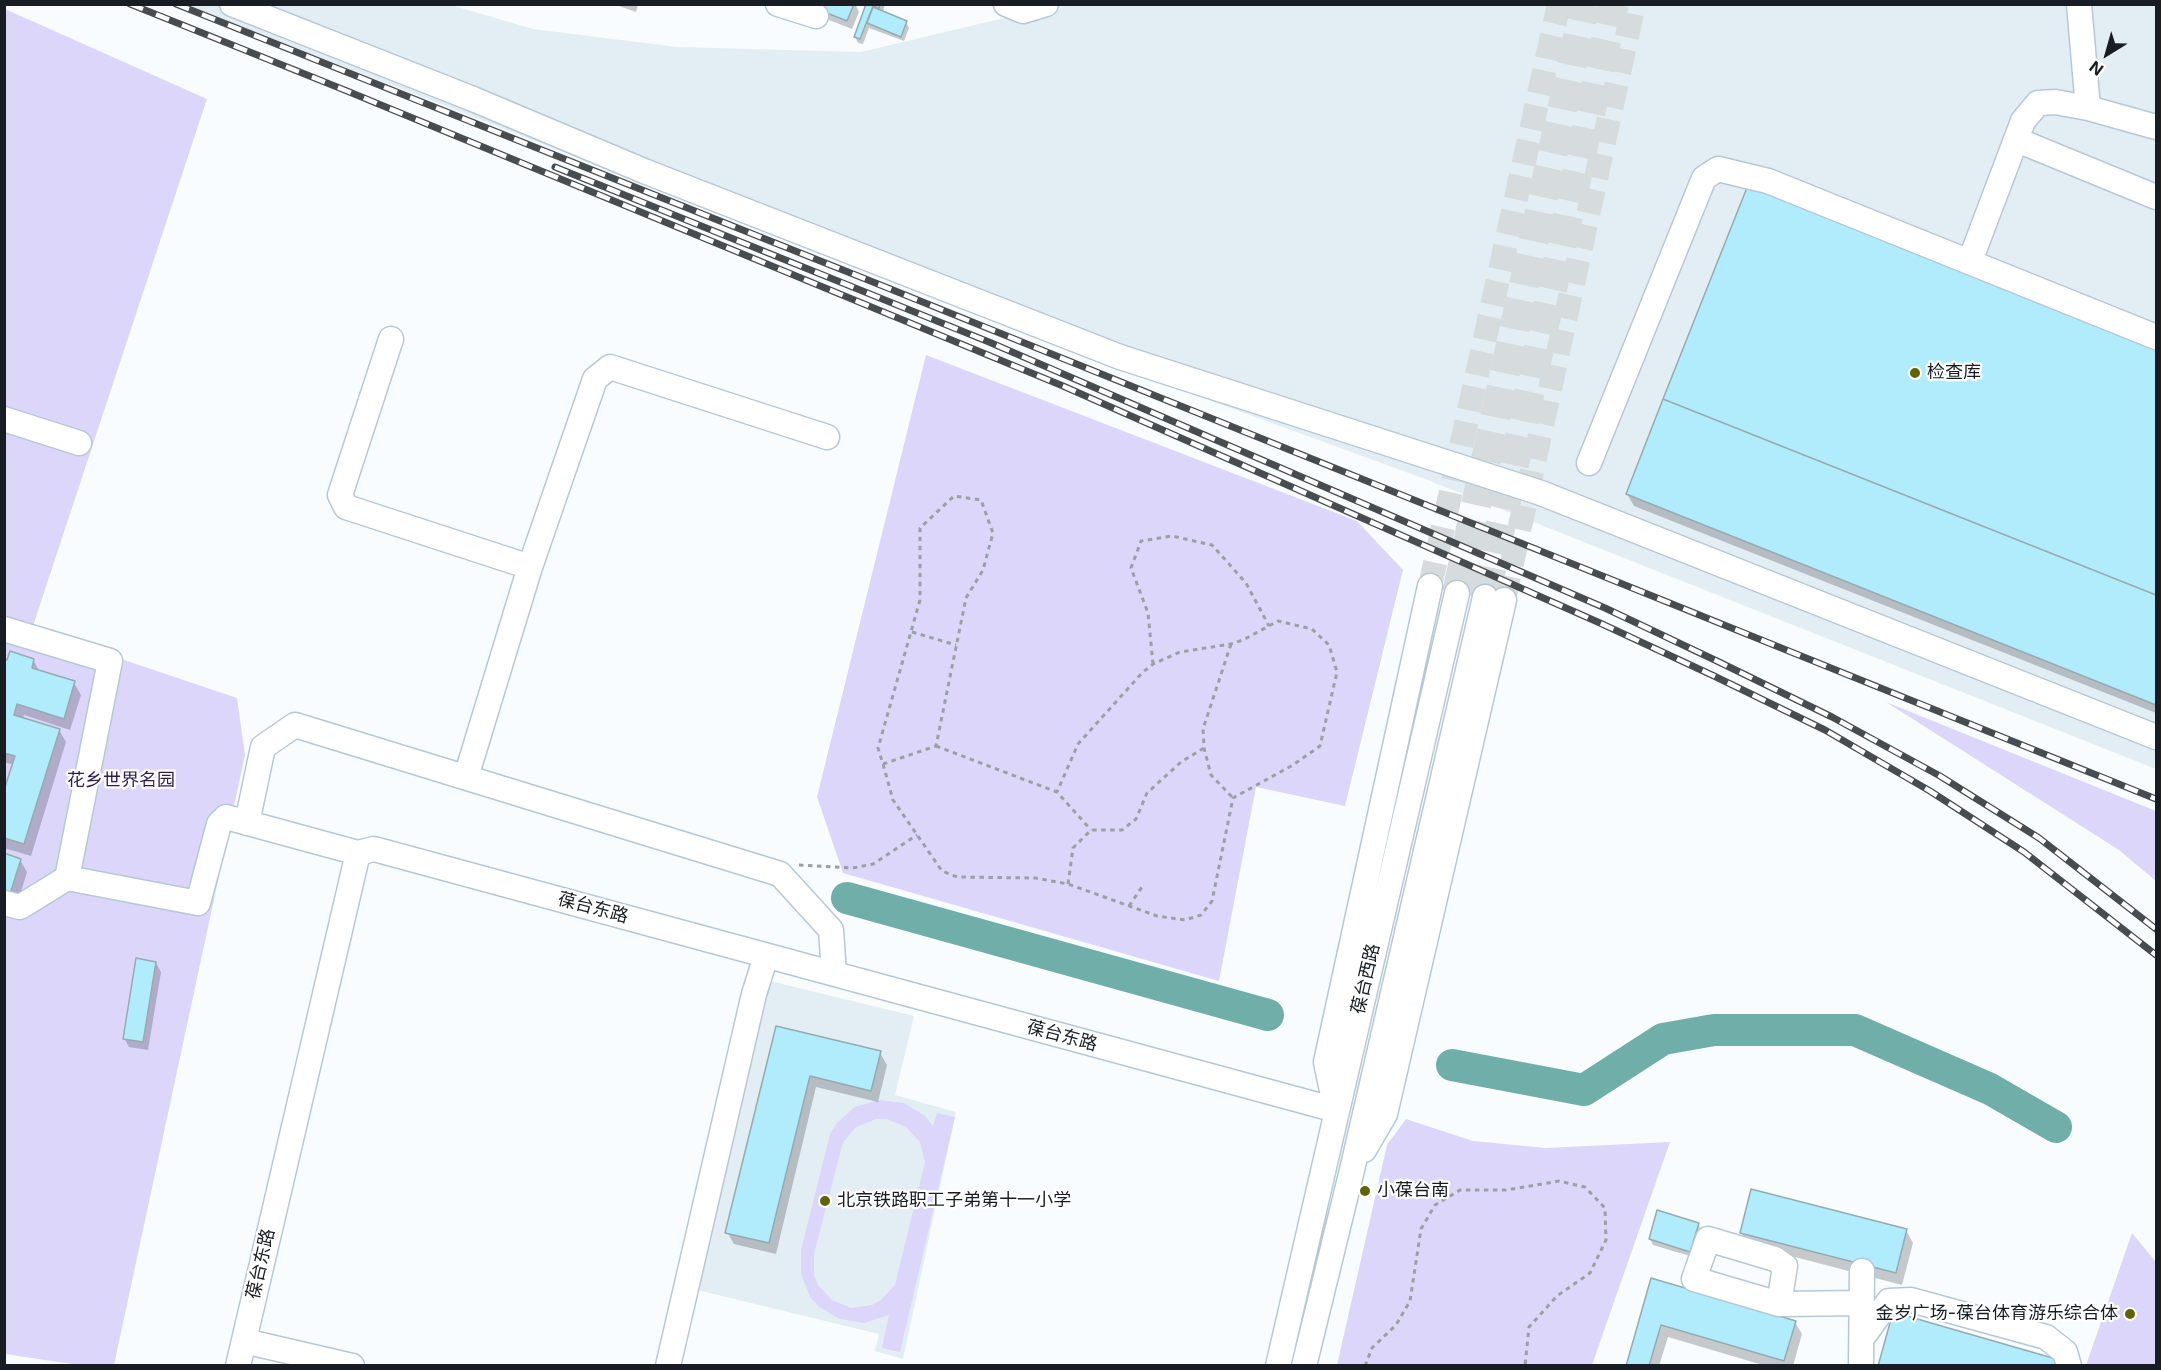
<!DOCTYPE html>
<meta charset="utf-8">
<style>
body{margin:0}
#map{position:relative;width:2161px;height:1370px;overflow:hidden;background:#f8fcff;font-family:Inter,sans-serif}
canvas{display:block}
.frame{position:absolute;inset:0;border:6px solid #171d22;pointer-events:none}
.north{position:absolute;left:2077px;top:24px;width:60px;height:60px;-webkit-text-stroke:4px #fff;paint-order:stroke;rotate:217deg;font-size:16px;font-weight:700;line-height:24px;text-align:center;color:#171d22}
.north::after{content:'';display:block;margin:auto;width:21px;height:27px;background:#171d22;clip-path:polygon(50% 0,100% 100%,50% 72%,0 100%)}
</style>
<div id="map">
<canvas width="2161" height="1370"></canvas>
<div class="frame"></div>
<div class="north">N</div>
</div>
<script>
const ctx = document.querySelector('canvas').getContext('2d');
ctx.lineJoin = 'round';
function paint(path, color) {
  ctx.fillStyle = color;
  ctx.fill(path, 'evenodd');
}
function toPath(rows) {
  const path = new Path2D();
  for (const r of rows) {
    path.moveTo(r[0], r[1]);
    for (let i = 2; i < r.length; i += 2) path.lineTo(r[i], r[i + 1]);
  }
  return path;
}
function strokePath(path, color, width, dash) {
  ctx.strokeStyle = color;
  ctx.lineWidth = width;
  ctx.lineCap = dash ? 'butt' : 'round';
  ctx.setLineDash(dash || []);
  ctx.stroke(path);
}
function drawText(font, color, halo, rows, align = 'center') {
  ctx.font = font + ' Inter,"Noto Sans SC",sans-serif';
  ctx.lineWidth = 4.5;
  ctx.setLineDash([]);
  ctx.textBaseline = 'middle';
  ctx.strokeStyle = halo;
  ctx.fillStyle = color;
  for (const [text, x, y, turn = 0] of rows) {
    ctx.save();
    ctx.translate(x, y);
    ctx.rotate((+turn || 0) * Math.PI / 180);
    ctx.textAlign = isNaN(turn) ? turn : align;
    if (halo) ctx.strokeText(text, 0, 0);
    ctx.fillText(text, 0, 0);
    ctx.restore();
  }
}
paint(toPath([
 [1063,4,2156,5,2156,769,1425,479,1053,343,186,5,451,5,533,29,677,47,861,52],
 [766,980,914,1016,895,1095,956,1112,903,1359,875,1351,879,1334,693,1289]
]), '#e3edf4');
paint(toPath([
 [5,9,207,99,32,629,237,698,245,755,114,1365,79,1365,5,1354],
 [926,355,1357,521,1403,570,1345,806,1256,787,1219,981,843,873,817,797],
 [1886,702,2156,811,2156,881,2119,850],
 [879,1100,904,1103,925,1116,933,1126,937,1113,955,1117,900,1352,882,1348,889,1315,864,1323,840,1319,819,1307,810,1297,801,1274,801,1250,830,1134,837,1123,855,1107],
 [876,1119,887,1119,906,1127,920,1142,925,1162,895,1285,881,1300,872,1305,851,1308,832,1300,818,1285,814,1275,814,1254,843,1142,856,1127],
 [1406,1119,1473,1141,1546,1148,1670,1142,1592,1365,1337,1365,1387,1145],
 [2132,1233,2156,1262,2156,1365,2086,1365]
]), '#dcd6fb');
paint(toPath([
 [613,4,638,4,636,12],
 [788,4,855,4,859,12,852,29],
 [868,4,885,4,883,12,906,22,909,28,904,41,869,28,863,44,858,43,855,37],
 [1749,187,2156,349,2156,713,1634,506,1627,494],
 [33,660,40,672,74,683,81,695,70,730,24,715,23,719,59,730,66,742,31,856,4,848,4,795,14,765,4,762,4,661],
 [20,860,27,872,17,905,4,901],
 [156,963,161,972,148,1050,129,1047,124,1038],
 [777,1027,880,1053,887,1065,878,1102,816,1087,776,1254,734,1244,727,1232],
 [1698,1224,1701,1230,1693,1257,1653,1245,1650,1239],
 [1906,1230,1913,1243,1902,1285,1749,1245,1742,1233],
 [1652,1280,1795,1322,1802,1334,1793,1366,1766,1366,1668,1337,1659,1366,1627,1366]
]), '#0003');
strokePath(toPath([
 [847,898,1268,1015],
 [1452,1065,1584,1090,1663,1039,1714,1030,1855,1030,1990,1089,2056,1127]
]), '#70aeaa', 32);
const building = toPath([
 [804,4,854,4,847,21,804,4],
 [866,4,880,4,879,8,873,6,860,39,854,37,866,4],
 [873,7,907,21,901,37,867,23,873,7],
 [1748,185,2156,347,2156,595,1663,399,1748,185],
 [1663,399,2156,595,2156,705,1626,494,1663,399],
 [10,651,34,659,32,668,75,681,64,719,17,704,14,715,60,729,24,844,4,838,4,790,15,756,4,753,4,659,7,660,10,651],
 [4,853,21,859,10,894,4,892,4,853],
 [136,958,156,962,143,1042,123,1039,136,958],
 [776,1026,881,1051,871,1091,810,1076,769,1243,725,1233,776,1026],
 [1751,1189,1907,1229,1896,1273,1740,1233,1751,1189],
 [1657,1210,1699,1223,1690,1252,1649,1239,1657,1210],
 [1651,1278,1796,1321,1784,1361,1661,1325,1649,1366,1626,1366,1651,1278],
 [1893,1312,2056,1359,2054,1366,1878,1366,1893,1312]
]);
paint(building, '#b0ecfc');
strokePath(building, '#95abb1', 1.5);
strokePath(toPath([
 [1430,586,1559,4],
 [1504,600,1634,4]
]), '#d6dbde', 24, [24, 12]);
strokePath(toPath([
 [1457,593,1585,4],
 [1485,597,1614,4]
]), '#d6dbde', 30, [30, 15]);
const minor = toPath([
 [232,4,473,99,644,171,1120,357,1541,493,2156,737],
 [778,4,816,16],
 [1006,4,1023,11,1046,4],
 [2079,4,2088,108],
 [2017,140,2156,197],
 [1970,261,2023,121,2038,103,2055,102,2088,108,2156,127],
 [391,339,340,495,346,507,530,567],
 [4,419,79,443],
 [1589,463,1704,178,1718,169,1768,181,2156,337],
 [4,629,110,661,67,878],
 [466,777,530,567,595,379,610,367,827,437],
 [247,823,263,747,295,725,780,874,831,930,834,974],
 [4,903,20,907,67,878,198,903,219,824,226,817,358,853],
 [1364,1150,1385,1114,1504,600],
 [1779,1304,1785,1266,1775,1259,1708,1239,1694,1279,1779,1304,1862,1303],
 [1862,1338,1889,1301,1911,1300,2046,1337,2065,1352,2069,1366],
 [244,1341,352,1366],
 [238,1366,358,853,374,849,1336,1110,1326,1062,1430,586],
 [668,1366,754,994,766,956],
 [1278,1366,1457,593],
 [1304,1366,1352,1170,1485,597],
 [1861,1366,1862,1271]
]);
strokePath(minor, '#b7c8d5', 27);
strokePath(toPath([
 [912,632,956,645],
 [1231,644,1203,729,1204,748,1211,775,1233,798],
 [1153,664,1148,613,1131,568,1141,541,1172,536,1212,545,1246,583,1269,626],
 [936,746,1057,792,1091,830],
 [883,764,936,746,966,598,983,570,993,533,981,500,954,496,920,528,920,600,878,748,883,764,893,800,942,871,957,877,1035,878,1068,884,1157,916,1185,920,1201,915,1212,901,1233,798,1293,765,1320,746,1337,672,1329,645,1312,629,1278,621,1243,640,1231,644,1180,652,1153,664,1142,673,1078,744,1057,792],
 [799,865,853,868,873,864,917,835],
 [1068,884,1073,848,1091,830,1122,830,1136,819,1147,793,1181,762,1204,748],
 [1129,906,1144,884],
 [1365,1366,1372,1348,1396,1325,1410,1301,1421,1229,1435,1205,1460,1190,1506,1190,1559,1181,1585,1187,1605,1208,1606,1240,1590,1273,1557,1296,1529,1327,1525,1366]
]), '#9ba0a4', 3, [4.5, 4.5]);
strokePath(minor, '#fff', 24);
const rail = toPath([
 [130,4,347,91,1063,386,1600,623,1714,676,1825,730,1930,791,2024,852,2156,955],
 [176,4,873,282,2156,799],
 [555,167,989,342,1605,608,1719,662,1832,717,1940,776,2039,838,2156,929]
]);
strokePath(rail, '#474c51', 7);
strokePath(rail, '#fff', 4.5, [14]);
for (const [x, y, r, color] of [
 [1915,373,6,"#5f6300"],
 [1365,1191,6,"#5f6300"],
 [825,1201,6,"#5f6300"],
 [2130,1314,6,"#5f6300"]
]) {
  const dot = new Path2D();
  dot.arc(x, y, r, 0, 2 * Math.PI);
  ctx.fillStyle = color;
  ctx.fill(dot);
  strokePath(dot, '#fff', 2);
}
drawText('18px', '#171d22', '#fff', [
 ["检查库",1927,373],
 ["小葆台南",1377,1191],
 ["北京铁路职工子弟第十一小学",837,1201],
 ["金岁广场-葆台体育游乐综合体",2118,1314,"right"]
], 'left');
drawText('18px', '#2d1d54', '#fff', [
 ["花乡世界名园",121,781]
]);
drawText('18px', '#171d22', '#fff', [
 ["葆台东路",593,908,15],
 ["葆台西路",1366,979,-77],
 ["葆台东路",1062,1036,15],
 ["葆台东路",261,1264,-77]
]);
</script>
